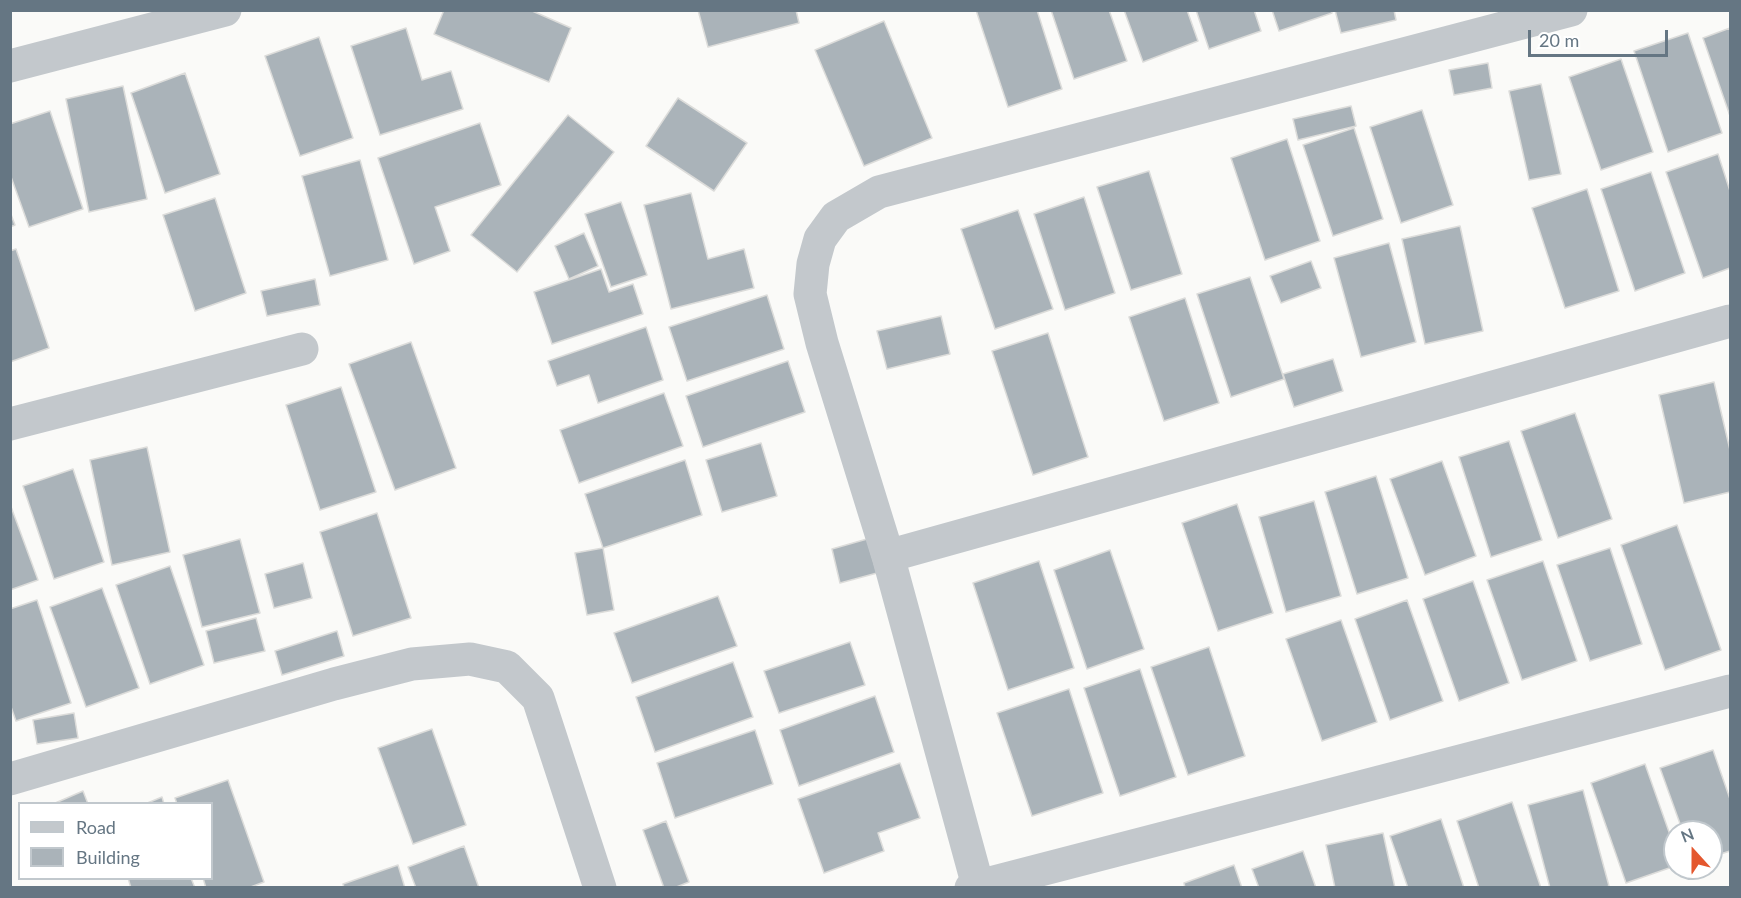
<!DOCTYPE html>
<style>
body{margin:0}
#map{position:relative;width:1741px;height:898px;overflow:hidden;background:#fafaf8;font-family:Lato,sans-serif}
canvas{display:block}
.frame{position:absolute;inset:0;border:12px solid #657683;pointer-events:none}
.legend{position:absolute;left:18px;top:802px;width:195px;height:78px;box-sizing:border-box;background:#fff;border:2px solid #c1c8cd;margin:0;padding:8px 10px;list-style:none;font-size:18px;color:#657683}
.legend li{display:flex;align-items:center;gap:12px;height:30px}
.legend b{width:30px;border:2px solid #c1c8cd}
.north{position:absolute;left:1663px;top:820px;width:60px;height:60px;box-sizing:border-box;background:#fff;border:2px solid #c1c8cd;border-radius:50%;rotate:339deg;font-size:16px;font-weight:700;line-height:24px;text-align:center;color:#657683}
.north::after{content:'';display:block;margin:auto;width:21px;height:27px;background:#e4572e;clip-path:polygon(50% 0,100% 100%,50% 72%,0 100%)}
.scale{position:absolute;left:1528px;top:30px;width:140px;height:27px;box-sizing:border-box;border:3px solid #657683;border-top:0;padding-left:8px;font-size:18px;line-height:21px;white-space:nowrap;color:#657683;-webkit-text-stroke:4px #fff;paint-order:stroke}
</style>
<div id="map">
<canvas width="1741" height="898"></canvas>
<div class="frame"></div>
<ul class="legend">
<li><b style="height:8px;background:#c3c8cc"></b>Road</li>
<li><b style="height:16px;background:#aab3b9"></b>Building</li>
</ul>
<div class="north">N</div>
<div class="scale">20 m</div>
</div>
<script>
const ctx = document.querySelector('canvas').getContext('2d');
ctx.lineJoin = 'round';
function paint(path, color) {
  ctx.fillStyle = color;
  ctx.fill(path, 'evenodd');
}
function toPath(rows) {
  const path = new Path2D();
  for (const r of rows) {
    path.moveTo(r[0], r[1]);
    for (let i = 2; i < r.length; i += 2) path.lineTo(r[i], r[i + 1]);
  }
  return path;
}
function strokePath(path, color, width, dash) {
  ctx.strokeStyle = color;
  ctx.lineWidth = width;
  ctx.lineCap = dash ? 'butt' : 'round';
  ctx.setLineDash(dash || []);
  ctx.stroke(path);
}
const building = toPath([
 [444,10,530,10,571,28,549,82,434,34,444,10],
 [698,10,796,10,799,23,708,47,698,10],
 [976,10,1037,10,1062,89,1008,107,976,10],
 [1051,10,1109,10,1127,61,1074,79,1051,10],
 [1124,10,1187,10,1198,41,1143,62,1124,10],
 [1196,10,1254,10,1261,31,1209,49,1196,10],
 [1272,10,1331,10,1332,13,1279,31,1272,10],
 [1335,10,1394,10,1396,20,1341,33,1335,10],
 [884,21,932,138,864,166,815,50,884,21],
 [406,28,422,80,451,71,463,109,380,135,351,46,406,28],
 [1730,28,1730,116,1703,38,1730,28],
 [1688,33,1722,133,1668,152,1634,51,1688,33],
 [319,37,353,138,300,156,265,56,319,37],
 [1621,59,1653,152,1601,170,1569,77,1621,59],
 [1488,63,1492,88,1454,95,1449,70,1488,63],
 [185,73,220,174,165,193,131,93,185,73],
 [1541,84,1561,174,1529,180,1509,91,1541,84],
 [123,86,147,199,89,212,66,99,123,86],
 [678,98,747,143,714,191,646,146,678,98],
 [1351,106,1356,126,1298,140,1293,119,1351,106],
 [1422,110,1453,205,1401,223,1370,127,1422,110],
 [50,111,83,209,29,227,10,174,10,124,50,111],
 [568,115,614,152,517,272,471,235,568,115],
 [480,123,501,185,435,207,450,251,414,264,378,158,480,123],
 [1354,128,1383,219,1333,236,1303,145,1354,128],
 [1287,139,1320,241,1265,260,1231,158,1287,139],
 [1718,154,1730,191,1730,268,1703,278,1666,172,1718,154],
 [360,160,388,260,330,276,302,176,360,160],
 [1149,171,1182,274,1131,290,1097,187,1149,171],
 [1651,172,1685,273,1635,291,1601,189,1651,172],
 [1587,189,1619,291,1565,308,1532,208,1587,189],
 [691,193,708,259,744,249,754,288,671,309,644,205,691,193],
 [1084,197,1115,293,1065,310,1034,214,1084,197],
 [215,198,246,293,195,311,163,215,215,198],
 [621,202,647,275,611,287,585,214,621,202],
 [1018,210,1053,309,995,329,961,229,1018,210],
 [10,212,15,225,10,227,10,212],
 [1460,226,1483,331,1425,344,1402,239,1460,226],
 [584,233,598,266,569,279,555,246,584,233],
 [1389,243,1416,342,1361,357,1334,258,1389,243],
 [16,249,49,348,10,362,10,251,16,249],
 [1311,261,1321,288,1281,303,1270,276,1311,261],
 [601,269,609,292,633,284,643,314,552,344,534,292,601,269],
 [1250,277,1284,379,1231,397,1197,294,1250,277],
 [315,279,320,305,267,316,261,291,315,279],
 [767,295,784,349,687,381,669,327,767,295],
 [1185,298,1219,403,1164,421,1129,317,1185,298],
 [941,316,950,354,887,369,877,331,941,316],
 [646,327,663,380,598,403,589,375,557,386,548,361,646,327],
 [1048,333,1088,457,1033,475,992,351,1048,333],
 [411,342,456,468,395,490,349,364,411,342],
 [1333,359,1343,391,1294,407,1283,374,1333,359],
 [788,361,805,412,703,447,686,396,788,361],
 [1714,382,1730,450,1730,492,1684,503,1659,395,1714,382],
 [341,387,376,492,320,510,286,405,341,387],
 [664,393,683,446,579,483,560,430,664,393],
 [1575,413,1612,519,1558,538,1521,431,1575,413],
 [1509,441,1542,540,1491,557,1459,457,1509,441],
 [761,443,777,496,722,512,706,460,761,443],
 [147,447,170,552,112,565,90,460,147,447],
 [685,460,702,515,603,548,585,494,685,460],
 [1442,461,1476,556,1425,575,1390,479,1442,461],
 [73,469,104,562,54,579,23,486,73,469],
 [1376,476,1408,578,1357,594,1325,492,1376,476],
 [1314,501,1341,596,1286,612,1259,517,1314,501],
 [10,504,38,580,10,590,10,504],
 [1237,504,1273,613,1218,631,1182,523,1237,504],
 [377,513,411,618,353,636,320,532,377,513],
 [1677,525,1721,650,1665,670,1621,545,1677,525],
 [240,539,260,613,202,627,183,555,240,539],
 [867,539,877,573,840,583,832,549,867,539],
 [603,548,614,610,587,615,575,553,603,548],
 [1610,548,1642,644,1590,661,1557,565,1610,548],
 [1110,550,1144,649,1087,669,1054,570,1110,550],
 [1039,561,1074,668,1008,690,973,583,1039,561],
 [1543,561,1577,661,1522,680,1487,580,1543,561],
 [303,563,312,598,274,608,265,574,303,563],
 [170,566,204,665,150,684,116,585,170,566],
 [1473,581,1509,683,1459,701,1423,599,1473,581],
 [102,588,139,688,86,707,50,607,102,588],
 [718,596,737,646,632,683,614,633,718,596],
 [37,600,71,703,16,721,10,704,10,609,37,600],
 [1407,600,1443,701,1390,720,1355,619,1407,600],
 [256,618,265,651,214,663,206,631,256,618],
 [1341,620,1377,722,1322,741,1286,639,1341,620],
 [337,631,344,656,282,675,275,651,337,631],
 [850,642,865,685,779,713,764,671,850,642],
 [1209,647,1245,756,1188,775,1151,667,1209,647],
 [733,662,753,717,655,752,636,697,733,662],
 [1140,669,1176,777,1120,796,1084,688,1140,669],
 [1069,689,1103,793,1032,816,997,713,1069,689],
 [875,696,894,752,799,786,780,730,875,696],
 [74,713,78,738,37,744,33,720,74,713],
 [432,729,466,825,413,844,378,748,432,729],
 [755,730,773,784,675,818,657,763,755,730],
 [1713,750,1730,799,1730,851,1711,857,1711,832,1683,832,1660,768,1713,750],
 [900,763,920,818,878,833,884,851,824,873,798,799,900,763],
 [1645,764,1675,849,1675,866,1626,883,1591,783,1645,764],
 [228,780,264,882,248,888,206,888,203,878,212,878,212,804,177,804,175,798,228,780],
 [1583,790,1609,886,1604,888,1550,888,1528,805,1583,790],
 [83,791,88,804,53,804,83,791],
 [162,797,164,804,145,804,162,797],
 [1512,802,1541,888,1479,888,1457,821,1512,802],
 [1441,819,1464,888,1408,888,1390,836,1441,819],
 [666,821,689,882,674,888,664,888,643,830,666,821],
 [1383,833,1395,888,1335,888,1326,845,1383,833],
 [464,846,479,888,416,888,408,867,464,846],
 [1303,851,1316,888,1259,888,1252,869,1303,851],
 [398,865,405,888,344,888,343,884,398,865],
 [1234,865,1242,888,1185,888,1184,883,1234,865],
 [128,878,191,878,195,888,131,888,128,878]
]);
paint(building, '#aab3b9');
strokePath(building, '#dcdcda', 1.5);
strokePath(toPath([
 [10,66,225,10],
 [10,424,302,349],
 [888,556,1730,321],
 [10,779,334,684,412,664,470,659,507,667,538,698,600,888],
 [978,886,888,556,822,343,810,294,813,264,820,239,836,217,879,192,1571,10],
 [971,888,1730,691]
]), '#c3c8cc', 33);
</script>
